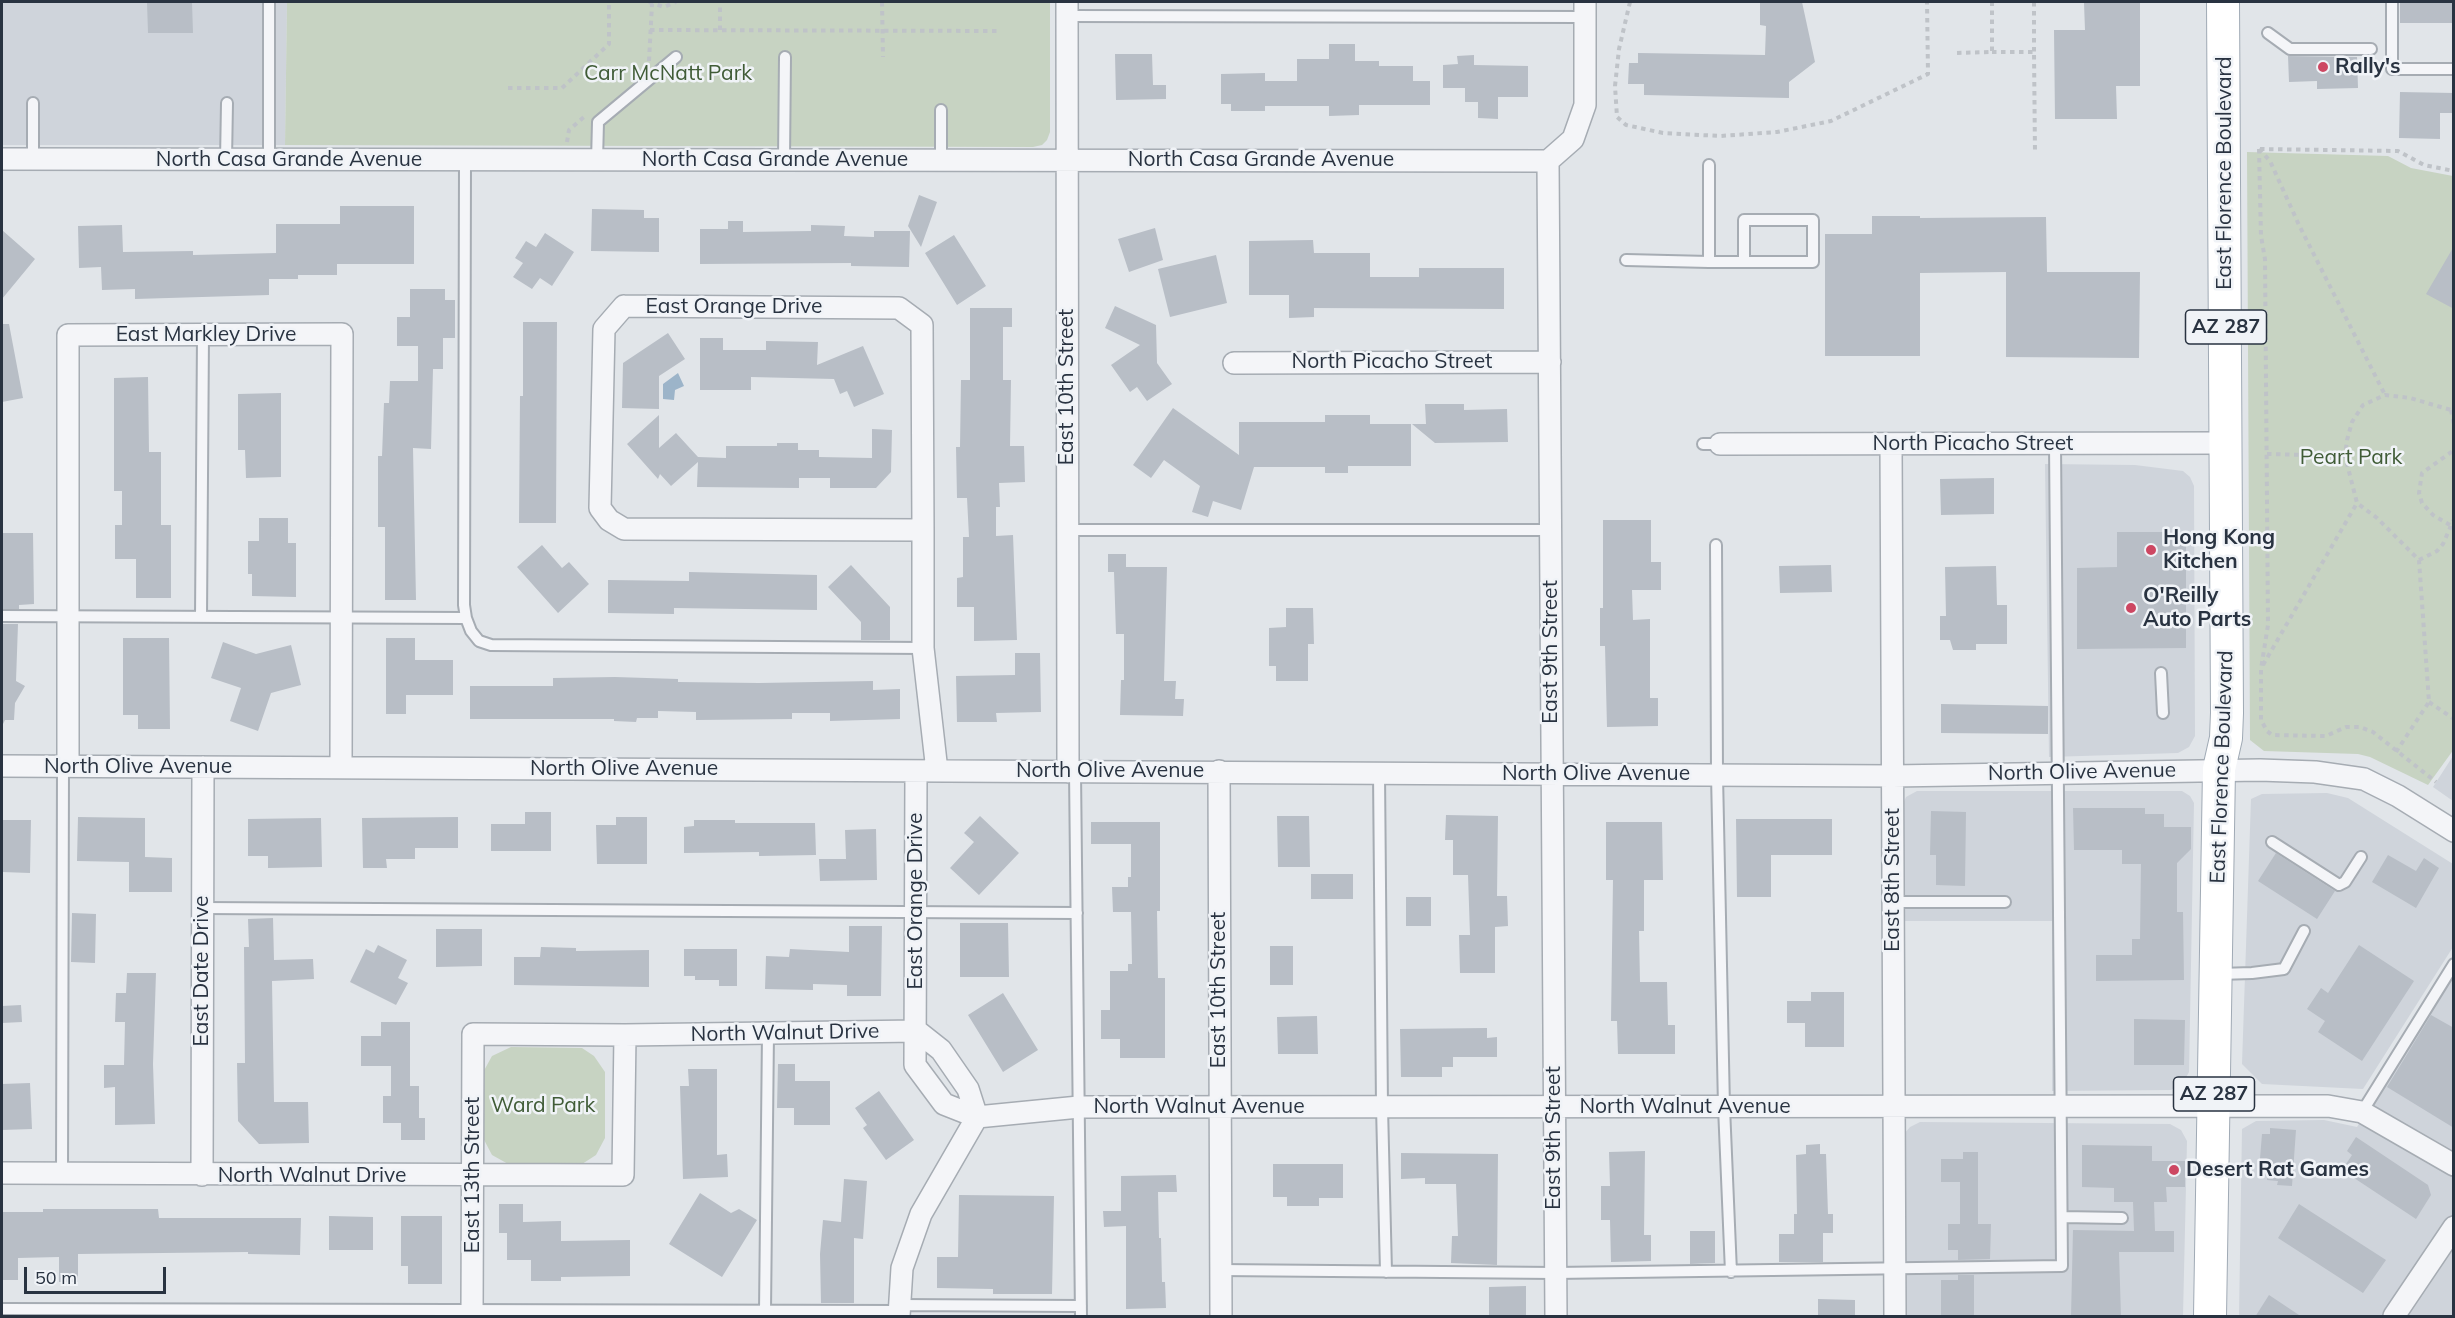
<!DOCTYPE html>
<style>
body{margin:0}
#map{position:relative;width:2455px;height:1318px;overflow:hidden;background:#e1e5e9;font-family:Mulish,sans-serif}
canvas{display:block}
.frame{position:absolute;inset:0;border:3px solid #293341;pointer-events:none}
.scale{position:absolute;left:24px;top:1267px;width:142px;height:27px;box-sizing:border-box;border:3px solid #293341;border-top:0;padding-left:8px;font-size:18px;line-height:21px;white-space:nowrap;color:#293341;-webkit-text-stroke:4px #f0f3f7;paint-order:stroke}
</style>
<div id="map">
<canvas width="2455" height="1318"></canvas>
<div class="frame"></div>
<div class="scale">50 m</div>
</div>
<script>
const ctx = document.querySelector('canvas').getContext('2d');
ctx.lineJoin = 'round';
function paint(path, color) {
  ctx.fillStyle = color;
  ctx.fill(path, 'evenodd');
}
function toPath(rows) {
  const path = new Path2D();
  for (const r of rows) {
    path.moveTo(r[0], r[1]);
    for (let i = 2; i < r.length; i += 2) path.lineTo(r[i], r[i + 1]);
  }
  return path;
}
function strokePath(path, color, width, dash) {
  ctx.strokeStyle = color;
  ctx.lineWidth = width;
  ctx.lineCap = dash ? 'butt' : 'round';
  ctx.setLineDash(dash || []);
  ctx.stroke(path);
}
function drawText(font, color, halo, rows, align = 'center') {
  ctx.font = font + ' Mulish,sans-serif';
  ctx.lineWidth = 5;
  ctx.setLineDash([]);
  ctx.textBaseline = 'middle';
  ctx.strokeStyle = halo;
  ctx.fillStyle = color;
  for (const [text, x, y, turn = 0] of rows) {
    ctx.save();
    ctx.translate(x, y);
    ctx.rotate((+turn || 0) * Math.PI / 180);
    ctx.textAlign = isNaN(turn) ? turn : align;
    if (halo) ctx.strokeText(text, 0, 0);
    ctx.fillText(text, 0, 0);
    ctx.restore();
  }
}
paint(toPath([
 [2,2,287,2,285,145,2,145],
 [2045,464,2135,465,2183,471,2190,477,2194,486,2195,736,2189,747,2178,753,2049,757],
 [2453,756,2454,756,2453,801,2433,787],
 [1917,791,2182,791,2190,796,2194,803,2189,1072,2183,1083,2171,1090,2052,1091,2052,921,1902,921,1902,806,1906,797],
 [2327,793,2348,798,2453,864,2453,947,2363,1089,2262,1084,2242,1064,2251,799,2262,794],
 [2453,972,2453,1316,2239,1316,2242,1129,2256,1121,2324,1120,2357,1127],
 [1920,1122,2170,1124,2181,1130,2187,1141,2183,1316,1905,1316,1904,1134,1910,1127]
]), '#cfd4db');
paint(toPath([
 [287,2,1050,2,1050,132,1047,140,1042,145,1033,147,285,145],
 [2247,152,2388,156,2411,168,2453,176,2454,749,2428,785,2370,757,2358,754,2264,751,2250,740],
 [511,1047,582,1048,594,1056,605,1072,605,1138,596,1155,579,1166,510,1165,492,1155,481,1134,481,1076,492,1056]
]), '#c7d3c2');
paint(toPath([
 [678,373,684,386,675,390,674,400,663,399,663,384]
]), '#9cb4c9');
paint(toPath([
 [147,2,192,2,193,33,148,33],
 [1760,2,1802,2,1815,62,1789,82,1789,98,1644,95,1644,84,1628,84,1629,63,1638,63,1638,53,1765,55,1766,26,1760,25],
 [2113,2,2140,2,2140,86,2116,86,2117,119,2055,119,2054,30,2085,30,2084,3],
 [2400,2,2454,2,2454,23,2400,23],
 [1329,44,1355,44,1355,61,1379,61,1379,66,1413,66,1413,81,1430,81,1430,105,1359,105,1359,115,1329,116,1329,106,1265,106,1265,111,1231,111,1231,104,1221,104,1221,74,1265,73,1265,81,1297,81,1297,59,1329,59],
 [1115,54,1152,54,1153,85,1166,85,1166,99,1116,100],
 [1474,55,1474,65,1528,66,1528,97,1498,97,1498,119,1478,118,1478,102,1465,102,1465,88,1443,88,1443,65,1458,64,1457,56],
 [2288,56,2357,57,2358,88,2317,89,2317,81,2289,82],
 [2400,92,2454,93,2454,113,2440,113,2440,139,2399,138],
 [919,195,937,202,921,247,908,226],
 [340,206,414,206,414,264,337,264,337,275,298,275,298,279,269,279,269,295,135,299,135,289,102,290,101,267,79,268,78,226,122,225,123,252,193,251,193,255,276,253,276,224,340,224],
 [592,209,644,210,644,218,659,218,659,252,591,251],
 [1872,216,1920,216,1920,218,2046,217,2047,272,2140,272,2139,358,2006,357,2006,272,1920,273,1920,356,1825,356,1825,234,1872,234],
 [728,221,743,221,743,232,811,231,811,225,845,226,844,236,874,237,874,231,910,231,909,267,851,266,851,263,700,264,700,229,728,229],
 [1155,228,1163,260,1129,272,1118,239],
 [2,230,35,259,2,299],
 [545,233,574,252,552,286,540,278,532,289,513,277,523,263,515,258,526,241,536,247],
 [954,235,986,286,957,305,925,253],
 [1313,240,1314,253,1370,253,1370,277,1419,277,1419,268,1504,268,1504,309,1314,308,1314,317,1289,318,1289,295,1249,295,1249,241],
 [2454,246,2454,309,2426,294],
 [1216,255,1227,303,1170,317,1158,269],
 [410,289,445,289,445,300,455,300,455,338,443,338,443,369,433,369,431,449,413,448,416,600,385,600,385,527,378,527,378,456,382,456,384,403,389,403,390,381,418,381,418,346,397,346,397,317,410,317],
 [1115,306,1156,325,1157,363,1172,384,1147,401,1137,387,1130,392,1111,365,1140,345,1105,328],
 [970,308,1012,308,1012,327,1003,327,1003,380,1011,380,1010,446,1024,446,1025,482,999,483,1000,507,996,507,996,536,1013,535,1017,640,974,641,974,607,957,607,957,578,963,577,963,537,969,537,967,498,957,498,956,447,960,447,961,380,970,380],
 [523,322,557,322,556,523,519,523,520,396,523,396],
 [2,324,9,324,23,398,2,402],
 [668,333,685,359,659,376,659,409,622,408,623,363],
 [700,338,723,338,723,350,766,350,766,341,818,342,817,365,863,346,884,394,854,407,847,391,840,394,834,379,751,377,751,390,700,390],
 [148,377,149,452,161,452,161,525,171,525,171,598,136,598,136,559,115,559,115,525,122,525,122,491,114,491,114,378],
 [281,393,281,477,246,478,245,450,238,450,238,394],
 [1425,404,1464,404,1464,410,1507,409,1508,442,1435,443,1412,424,1426,424],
 [1173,408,1239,455,1239,422,1325,422,1325,415,1370,415,1370,424,1411,424,1411,466,1348,466,1348,473,1325,473,1325,467,1254,467,1241,510,1213,501,1208,517,1192,512,1200,486,1164,460,1151,478,1133,465],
 [659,415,659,448,676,433,698,457,726,458,726,446,777,446,777,443,798,443,798,450,819,450,819,457,872,458,872,429,892,430,891,472,876,488,830,488,830,478,799,478,799,488,697,487,698,462,671,486,660,474,658,479,627,444],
 [1994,478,1994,514,1941,515,1940,479],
 [259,518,288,518,288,543,296,543,296,597,252,596,252,574,248,574,248,541,259,541],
 [1603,520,1651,520,1651,562,1661,562,1661,590,1632,590,1633,620,1650,619,1650,698,1658,698,1658,726,1607,727,1605,646,1600,646,1600,608,1603,608],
 [2117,532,2186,532,2186,648,2077,649,2077,568,2117,567],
 [2,533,33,533,34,604,19,605,19,609,2,609],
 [542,545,562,568,569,562,589,584,558,613,517,567],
 [1108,554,1126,554,1126,567,1167,567,1164,681,1176,681,1175,699,1184,699,1183,716,1120,715,1121,680,1124,680,1124,634,1116,634,1114,572,1108,572],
 [851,565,890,607,890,640,861,640,861,622,828,587],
 [1831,565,1832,592,1780,593,1779,566],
 [1996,566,1997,605,2007,605,2007,644,1976,644,1976,650,1953,650,1950,640,1940,640,1940,616,1946,616,1945,567],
 [689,572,817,575,817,610,674,608,674,614,608,613,608,580,689,581],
 [1286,608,1313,608,1314,644,1308,644,1308,681,1276,681,1276,666,1269,666,1269,628,1286,627],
 [2,624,18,624,16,681,25,686,15,703,14,720,5,720,2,726],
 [123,638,169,638,170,729,138,729,138,715,123,715],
 [386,638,415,638,415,660,453,660,453,695,406,695,406,714,386,714],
 [223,642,256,654,291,645,301,685,271,693,258,731,230,721,241,688,211,678],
 [1015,653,1040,653,1041,712,996,713,997,722,957,722,956,676,1015,675],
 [615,677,678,679,678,682,759,683,873,681,873,690,900,689,900,719,830,721,830,713,792,713,792,719,696,720,696,712,658,711,658,718,637,718,636,722,614,721,614,719,470,719,470,686,553,686,553,678],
 [1941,704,2048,706,2048,734,1941,733],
 [2073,808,2145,808,2145,814,2164,814,2164,827,2191,827,2191,849,2177,863,2177,912,2183,912,2184,980,2096,981,2096,955,2132,955,2132,939,2140,939,2141,864,2122,864,2122,850,2074,850],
 [1931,811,1966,812,1965,886,1936,885,1936,855,1930,855],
 [525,812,551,812,551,851,491,851,491,824,525,824],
 [1446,815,1498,816,1497,896,1507,896,1508,926,1495,927,1495,973,1460,973,1459,935,1470,935,1468,875,1453,875,1453,840,1445,840],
 [980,816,1019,853,979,895,950,868,974,842,964,833],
 [1277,816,1309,816,1310,867,1278,867],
 [78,817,145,818,145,857,172,858,172,892,129,892,129,862,77,861],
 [458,817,458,848,415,848,415,859,386,859,387,868,363,868,362,818],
 [616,817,647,817,647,864,597,864,596,825,616,825],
 [321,818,322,867,268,868,268,856,248,856,248,819],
 [1736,819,1832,819,1832,855,1771,855,1771,897,1737,897],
 [2,820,31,820,30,873,2,872],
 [694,820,735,820,735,823,815,823,816,855,759,856,759,852,684,853,684,827,694,826],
 [1091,822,1160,822,1160,911,1157,911,1158,978,1165,978,1165,1058,1120,1058,1120,1039,1101,1039,1101,1010,1110,1010,1110,971,1128,971,1128,964,1132,964,1131,912,1113,912,1112,887,1128,887,1128,877,1131,877,1131,844,1091,844],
 [1606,822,1662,822,1663,880,1644,880,1644,931,1639,931,1640,982,1667,982,1668,1025,1675,1025,1675,1054,1618,1054,1617,1021,1611,1021,1613,880,1606,880],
 [876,829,877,880,820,881,819,859,846,859,845,830],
 [2276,853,2335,891,2317,919,2258,881],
 [2388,855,2416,871,2424,858,2439,868,2416,908,2372,882],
 [1311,874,1353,874,1353,899,1311,899],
 [1406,897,1431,897,1431,926,1406,926],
 [72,913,96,914,95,963,71,962],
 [273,918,274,960,313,959,314,979,272,981,274,1102,308,1102,309,1143,259,1144,238,1121,237,1063,245,1063,244,947,249,947,248,919],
 [960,923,1008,923,1009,977,960,977],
 [849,926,882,926,881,996,847,996,847,985,813,984,813,990,765,989,766,956,789,957,790,949,849,952],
 [436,929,482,929,482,966,436,967],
 [378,945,407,960,398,978,408,983,396,1005,350,982,366,949,374,953],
 [2359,945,2414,981,2362,1061,2318,1032,2325,1021,2307,1009,2321,988,2328,993],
 [1270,946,1293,946,1293,985,1270,985],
 [541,947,576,948,576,951,649,950,649,987,514,985,514,957,540,957],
 [684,949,737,949,737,986,719,986,719,980,695,980,695,976,684,976],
 [127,973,156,973,153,1064,155,1124,115,1125,115,1087,104,1088,104,1065,124,1065,125,1022,115,1022,116,993,126,993],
 [1811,992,1844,992,1844,1047,1805,1047,1805,1023,1787,1023,1787,1001,1811,1001],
 [1003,993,1038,1050,1003,1072,968,1015],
 [21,1005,22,1022,2,1023,2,1006],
 [2431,1015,2454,1028,2454,1128,2387,1087],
 [1317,1016,1318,1054,1278,1054,1277,1017],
 [2134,1019,2185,1020,2184,1065,2134,1065],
 [381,1022,410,1022,410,1086,419,1086,419,1118,425,1118,425,1140,401,1140,401,1123,383,1123,383,1096,391,1096,391,1066,361,1066,361,1036,381,1036],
 [1487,1028,1487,1038,1497,1037,1497,1057,1453,1057,1453,1067,1442,1067,1442,1077,1401,1077,1400,1029],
 [778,1064,795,1064,795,1081,830,1081,830,1125,794,1125,794,1108,777,1108],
 [688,1069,717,1069,717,1155,727,1154,728,1177,683,1179,680,1086,689,1086],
 [30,1083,32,1129,2,1130,2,1084],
 [879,1091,914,1140,886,1160,863,1128,867,1125,855,1108],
 [2270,1128,2296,1130,2292,1186,2277,1185,2278,1181,2267,1180,2268,1172,2259,1171,2262,1134,2270,1134],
 [2356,1137,2428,1185,2431,1195,2416,1219,2342,1170,2352,1155,2347,1151],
 [1820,1144,1820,1154,1826,1154,1828,1214,1833,1214,1833,1233,1823,1233,1823,1262,1779,1262,1779,1234,1794,1234,1794,1214,1797,1214,1796,1155,1806,1154,1806,1145],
 [2082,1145,2152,1146,2152,1161,2185,1161,2185,1187,2166,1187,2167,1202,2154,1202,2155,1231,2174,1231,2174,1252,2119,1252,2121,1317,2071,1317,2073,1230,2134,1231,2133,1202,2114,1202,2114,1188,2082,1187],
 [1645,1151,1644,1235,1651,1235,1651,1261,1611,1262,1610,1220,1601,1220,1601,1186,1610,1186,1609,1152],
 [1963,1152,1978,1152,1978,1224,1991,1224,1990,1259,1958,1260,1958,1250,1948,1250,1948,1224,1960,1224,1960,1182,1941,1182,1941,1159,1963,1159],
 [1401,1153,1498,1154,1497,1265,1451,1263,1452,1236,1458,1236,1456,1184,1425,1184,1425,1178,1401,1179],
 [1273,1164,1343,1164,1343,1198,1319,1198,1319,1206,1287,1206,1287,1197,1273,1197],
 [1176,1175,1177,1192,1158,1192,1159,1238,1161,1238,1162,1282,1165,1282,1166,1308,1126,1309,1126,1226,1104,1227,1103,1211,1121,1211,1121,1176],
 [844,1179,867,1181,863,1239,854,1238,854,1303,821,1303,820,1254,823,1220,841,1222],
 [700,1193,731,1213,739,1209,757,1220,722,1277,669,1244],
 [959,1195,1054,1196,1052,1294,993,1294,993,1289,937,1288,937,1257,958,1257],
 [499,1204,523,1204,523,1222,561,1221,561,1241,630,1240,630,1276,561,1277,561,1281,531,1281,531,1260,507,1260,507,1233,499,1233],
 [2299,1204,2386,1260,2363,1293,2278,1238],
 [43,1209,158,1209,159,1218,301,1218,300,1255,248,1254,248,1252,78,1254,78,1282,59,1282,59,1257,18,1258,18,1280,2,1280,2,1212,43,1212],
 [329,1216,373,1217,373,1250,329,1250],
 [401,1216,442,1216,442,1284,408,1284,408,1266,401,1266],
 [1690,1231,1715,1231,1715,1263,1690,1264],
 [1958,1275,1974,1275,1974,1317,1941,1317,1941,1280,1958,1280],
 [1526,1286,1526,1317,1489,1317,1489,1287],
 [2269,1295,2302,1317,2255,1317],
 [1818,1299,1855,1300,1855,1317,1818,1317]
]), '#b8bec6');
const service = toPath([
 [269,2,269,160],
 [2392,2,2392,69,2454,69],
 [1067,16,1585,17],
 [2268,33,2290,49,2371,49],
 [33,103,33,159],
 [941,110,941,160],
 [226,160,227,103],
 [784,160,785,57],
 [465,161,464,605,466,618,471,631,479,641,491,645,923,648],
 [597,161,598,122,676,57],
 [1709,165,1709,262,1813,262,1813,220,1744,220,1744,262],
 [1626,260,1709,262],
 [1703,444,1720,444],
 [1068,530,1551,530],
 [1716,545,1717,775,1724,1107,1731,1272],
 [2,616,466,618],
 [201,617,203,335],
 [2161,673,2163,713],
 [1075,772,1081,1316],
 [1379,773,1382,1107,1386,1272],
 [2272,842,2339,885,2345,882,2361,857],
 [1893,902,2005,902],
 [202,908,1077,913],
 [2219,974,2252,973,2284,969,2304,931],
 [2362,1112,2454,964],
 [62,1174,63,766],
 [2062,1217,2122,1218],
 [1220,1270,1555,1273,2062,1266,2055,444],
 [898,1305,1081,1306],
 [2,1309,899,1311],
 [765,1311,768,1033]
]);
const minor = toPath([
 [1067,2,1068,772],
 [2,159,1548,161],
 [624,306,899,308,922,325,923,530,624,529,609,520,600,508,604,329,624,306],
 [1234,363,1550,362],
 [1720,444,2227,443],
 [1891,444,1895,1316],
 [923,530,923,648,937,771],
 [2,766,1893,776,2260,770,2315,772,2364,779,2398,796,2454,831],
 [68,766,68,335,342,334,341,768],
 [916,771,915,1065,944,1104,977,1117,1079,1107,2328,1106,2362,1112,2454,1165],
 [1219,771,1221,1316],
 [917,1031,941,1050,968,1089,977,1117],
 [2,1173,623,1175,625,1035],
 [202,1175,203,767],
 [472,1316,473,1034,625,1035,917,1031],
 [899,1316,902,1268,921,1214,977,1117],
 [1556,1316,1548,161,1573,139,1585,105,1585,2],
 [2394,1316,2454,1227]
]);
const primary = toPath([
 [2210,1316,2219,769,2226,738,2227,713,2223,2]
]);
strokePath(service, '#a6acb3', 14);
strokePath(minor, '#a6acb3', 24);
strokePath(primary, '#a0aab5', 34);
strokePath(toPath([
 [649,2,664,7,676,2],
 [882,2,883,57],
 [1630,2,1619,49,1615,86,1617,117,1626,125,1663,133,1720,136,1777,132,1831,121,1928,74,1927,2],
 [2034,2,2034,52],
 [650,30,1000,31],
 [720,30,720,2],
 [1992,52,2034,52,2035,153],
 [1957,53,1992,52,1992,2],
 [649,61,652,4],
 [508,88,562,88,609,44,609,2],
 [567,142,569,130,584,117],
 [2259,149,2261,236,2265,259,2268,625,2261,669,2261,720,2267,731,2272,735,2326,736,2346,727,2360,727,2373,732,2436,782],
 [2259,149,2270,161,2299,225,2385,395],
 [2260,149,2398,151,2424,165,2454,171],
 [2451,410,2454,425],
 [2267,454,2345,456],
 [2450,525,2433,515,2422,503,2419,493,2422,473,2454,450],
 [2419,560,2437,551,2443,544,2454,519],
 [2263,665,2357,503],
 [2429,702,2454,719],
 [2396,752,2429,702,2419,560,2377,518,2357,503,2345,456,2347,440,2352,422,2363,405,2385,395,2410,398,2451,410]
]), '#bfc3c8', 4, [4.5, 4.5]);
strokePath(service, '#f4f5f8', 10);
strokePath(minor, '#f4f5f8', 21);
strokePath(primary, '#fff', 32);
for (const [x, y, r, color] of [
 [2323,67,6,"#cd4762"],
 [2151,550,6,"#cd4762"],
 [2131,608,6,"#cd4762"],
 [2174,1170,6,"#cd4762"]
]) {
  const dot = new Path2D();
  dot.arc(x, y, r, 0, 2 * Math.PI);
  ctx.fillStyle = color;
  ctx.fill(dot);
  strokePath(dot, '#f0f3f7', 2);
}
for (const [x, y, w] of [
 [2226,327,81],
 [2214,1094,81]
]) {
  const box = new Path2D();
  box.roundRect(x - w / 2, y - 17, w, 34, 4.5);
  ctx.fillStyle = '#f0f3f7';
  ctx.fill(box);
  strokePath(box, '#293341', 1.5);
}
drawText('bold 20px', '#293341', null, [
 ["AZ 287",2226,327],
 ["AZ 287",2214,1094]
]);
drawText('bold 21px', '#293341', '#f0f3f7', [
 ["Rally's",2335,67],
 ["Hong Kong",2163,538],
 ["Kitchen",2163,562],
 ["O'Reilly",2143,596],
 ["Auto Parts",2143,620],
 ["Desert Rat Games",2186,1170]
], 'left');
drawText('21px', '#405c37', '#f0f3f7', [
 ["Carr McNatt Park",668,74],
 ["Peart Park",2351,458],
 ["Ward Park",543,1106]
]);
drawText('21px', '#293341', '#f0f3f7', [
 ["North Casa Grande Avenue",289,160],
 ["North Casa Grande Avenue",775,160],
 ["North Casa Grande Avenue",1261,160],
 ["East Florence Boulevard",2225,173,-90],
 ["East Orange Drive",734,307],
 ["East Markley Drive",206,335],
 ["North Picacho Street",1392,362],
 ["East 10th Street",1067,387,-90],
 ["North Picacho Street",1973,444],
 ["East 9th Street",1551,652,-90],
 ["North Olive Avenue",138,767],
 ["East Florence Boulevard",2222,767,-88],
 ["North Olive Avenue",624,769],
 ["North Olive Avenue",1110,771],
 ["North Olive Avenue",2082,772,-1],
 ["North Olive Avenue",1596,774],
 ["East 8th Street",1893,880,-90],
 ["East Orange Drive",916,901,-90],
 ["East Date Drive",202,971,-90],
 ["East 10th Street",1219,990,-90],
 ["North Walnut Drive",785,1033,-1],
 ["North Walnut Avenue",1199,1107],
 ["North Walnut Avenue",1685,1107],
 ["East 9th Street",1554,1138,-90],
 ["East 13th Street",473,1175,-90],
 ["North Walnut Drive",312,1176]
]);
</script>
